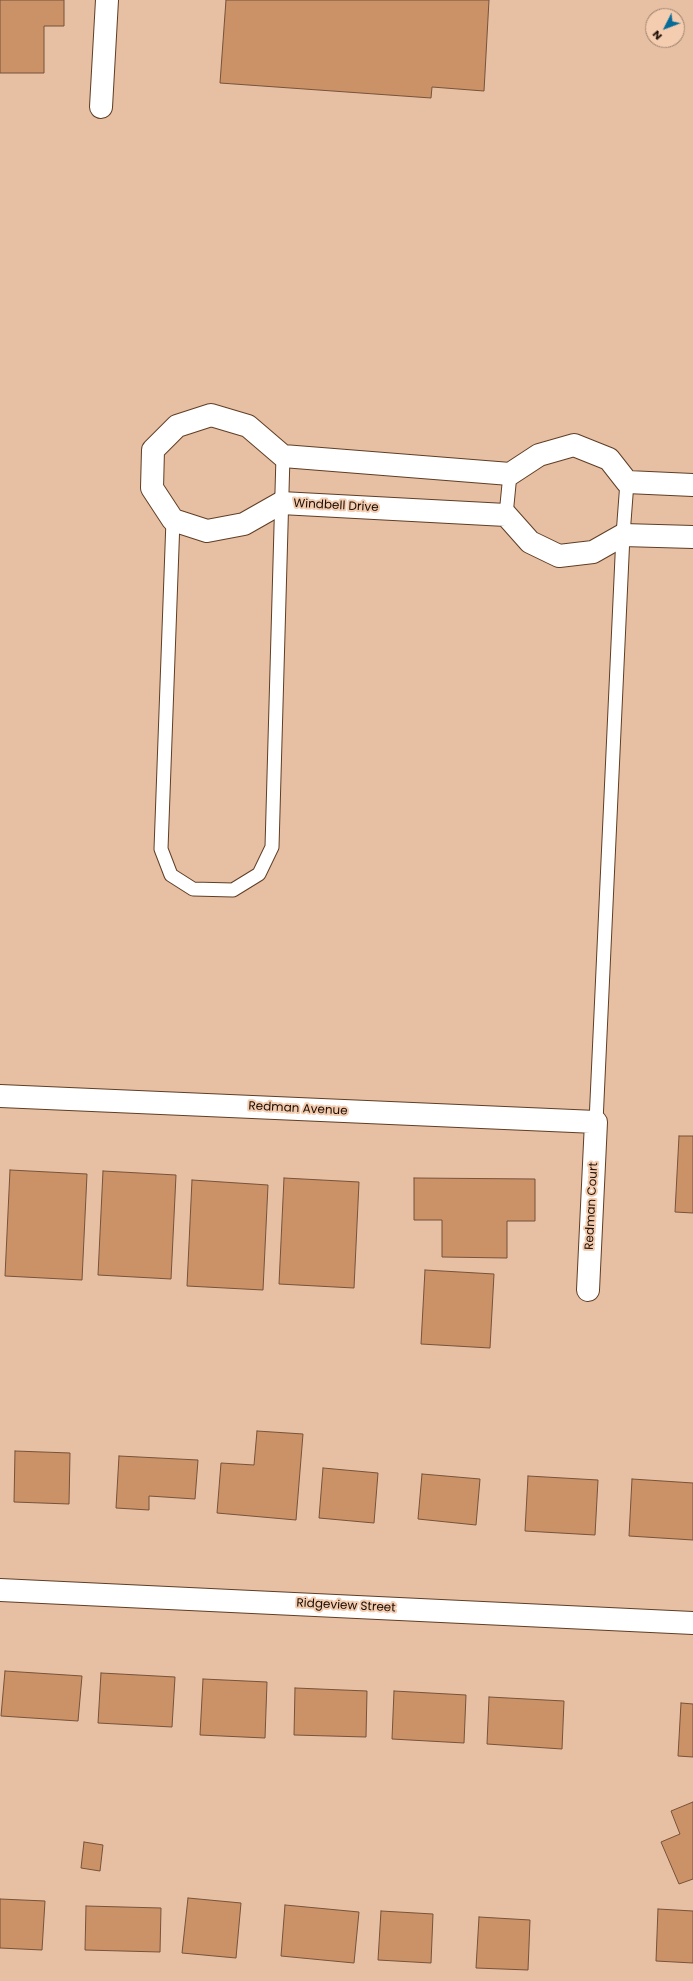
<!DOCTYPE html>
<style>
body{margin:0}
#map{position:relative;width:693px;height:1981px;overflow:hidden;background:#e7bfa3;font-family:Poppins,sans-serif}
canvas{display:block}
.north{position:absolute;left:645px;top:8px;width:40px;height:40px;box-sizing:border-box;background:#f4ccaf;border:1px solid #9d806b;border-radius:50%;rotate:228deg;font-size:11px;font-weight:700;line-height:16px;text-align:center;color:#1b0d04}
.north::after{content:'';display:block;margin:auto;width:14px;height:18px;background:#056c9a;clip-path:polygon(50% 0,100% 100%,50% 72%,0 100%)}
</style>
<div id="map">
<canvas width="693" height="1981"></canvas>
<div class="north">N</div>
</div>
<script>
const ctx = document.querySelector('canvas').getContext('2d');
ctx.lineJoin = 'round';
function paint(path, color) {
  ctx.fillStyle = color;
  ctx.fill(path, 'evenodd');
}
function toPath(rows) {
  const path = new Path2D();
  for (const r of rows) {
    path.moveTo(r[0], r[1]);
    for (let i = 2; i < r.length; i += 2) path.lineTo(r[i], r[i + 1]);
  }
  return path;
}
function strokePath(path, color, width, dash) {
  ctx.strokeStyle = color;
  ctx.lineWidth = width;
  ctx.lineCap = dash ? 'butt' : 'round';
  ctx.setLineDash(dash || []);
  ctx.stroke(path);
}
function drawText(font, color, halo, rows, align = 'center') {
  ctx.font = font + ' Poppins,sans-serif';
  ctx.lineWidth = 4;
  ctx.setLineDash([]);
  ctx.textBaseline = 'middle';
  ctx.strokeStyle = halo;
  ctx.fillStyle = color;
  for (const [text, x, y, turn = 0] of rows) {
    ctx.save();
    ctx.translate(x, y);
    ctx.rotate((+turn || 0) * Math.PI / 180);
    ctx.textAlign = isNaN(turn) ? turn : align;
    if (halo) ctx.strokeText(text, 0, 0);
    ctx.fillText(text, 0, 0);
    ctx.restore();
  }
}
const building = toPath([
 [0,0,64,0,64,26,44,26,44,73,0,73,0,0],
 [226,0,489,0,484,91,432,87,431,98,220,83,226,0],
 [679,1136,693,1136,693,1213,675,1212,679,1136],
 [10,1170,87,1174,82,1280,5,1276,10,1170],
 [103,1171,176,1175,171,1279,98,1275,103,1171],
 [284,1178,359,1182,354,1288,279,1284,284,1178],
 [414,1178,535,1179,535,1221,507,1221,507,1258,442,1257,442,1220,414,1220,414,1178],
 [192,1180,268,1185,263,1290,187,1286,192,1180],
 [425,1270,494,1274,490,1348,421,1344,425,1270],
 [257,1431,303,1434,296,1520,217,1513,221,1463,254,1465,257,1431],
 [15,1451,70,1453,69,1504,14,1502,15,1451],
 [119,1456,198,1460,195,1499,149,1496,149,1510,116,1508,119,1456],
 [323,1468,378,1473,374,1523,319,1518,323,1468],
 [422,1474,480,1479,476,1525,418,1519,422,1474],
 [528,1476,598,1480,595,1535,525,1531,528,1476],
 [632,1479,693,1483,693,1540,629,1536,632,1479],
 [5,1671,82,1676,78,1721,1,1716,5,1671],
 [101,1673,175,1677,172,1727,98,1723,101,1673],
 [203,1679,267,1682,265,1738,200,1735,203,1679],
 [295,1688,367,1691,366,1737,294,1735,295,1688],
 [394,1691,466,1695,464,1743,392,1739,394,1691],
 [489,1697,564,1701,562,1749,487,1744,489,1697],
 [681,1703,693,1704,693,1757,678,1756,681,1703],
 [693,1802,693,1879,679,1884,661,1842,680,1834,671,1811,693,1802],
 [84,1842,103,1845,100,1871,81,1868,84,1842],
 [188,1898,241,1903,236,1958,182,1953,188,1898],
 [0,1899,45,1901,42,1950,0,1948,0,1899],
 [285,1905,359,1912,354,1963,281,1956,285,1905],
 [86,1906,161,1908,160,1952,85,1950,86,1906],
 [658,1909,693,1911,693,1963,656,1961,658,1909],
 [381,1911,433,1914,431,1963,378,1960,381,1911],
 [479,1917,530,1920,528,1970,476,1968,479,1917]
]);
paint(building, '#cb9167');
strokePath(building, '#76533a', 1);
const lane = toPath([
 [506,515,510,474],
 [173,520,161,849,171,875,193,889,233,890,259,874,272,847,283,456],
 [596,1122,623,535,627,482]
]);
const street = toPath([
 [101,107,107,0],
 [693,485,627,482,609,459,574,445,539,455,510,474,283,456,248,426,211,415,177,426,153,450,152,488,173,520,207,531,244,524,281,503,506,515,530,542,559,556,593,552,623,535,693,537],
 [0,1096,596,1122,588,1290]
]);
const secondary = toPath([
 [0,1590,693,1623]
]);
strokePath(lane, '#5f3e25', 15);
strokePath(street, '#5f3e25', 24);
strokePath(secondary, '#5f3e25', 24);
strokePath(lane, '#fff', 13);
strokePath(street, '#fff', 22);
strokePath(secondary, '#fff', 22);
drawText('12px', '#1b0d04', '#f4ccaf', [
 ["Windbell Drive",336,506,3],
 ["Redman Avenue",298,1109,3],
 ["Redman Court",592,1206,-87],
 ["Ridgeview Street",346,1606,3]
]);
</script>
